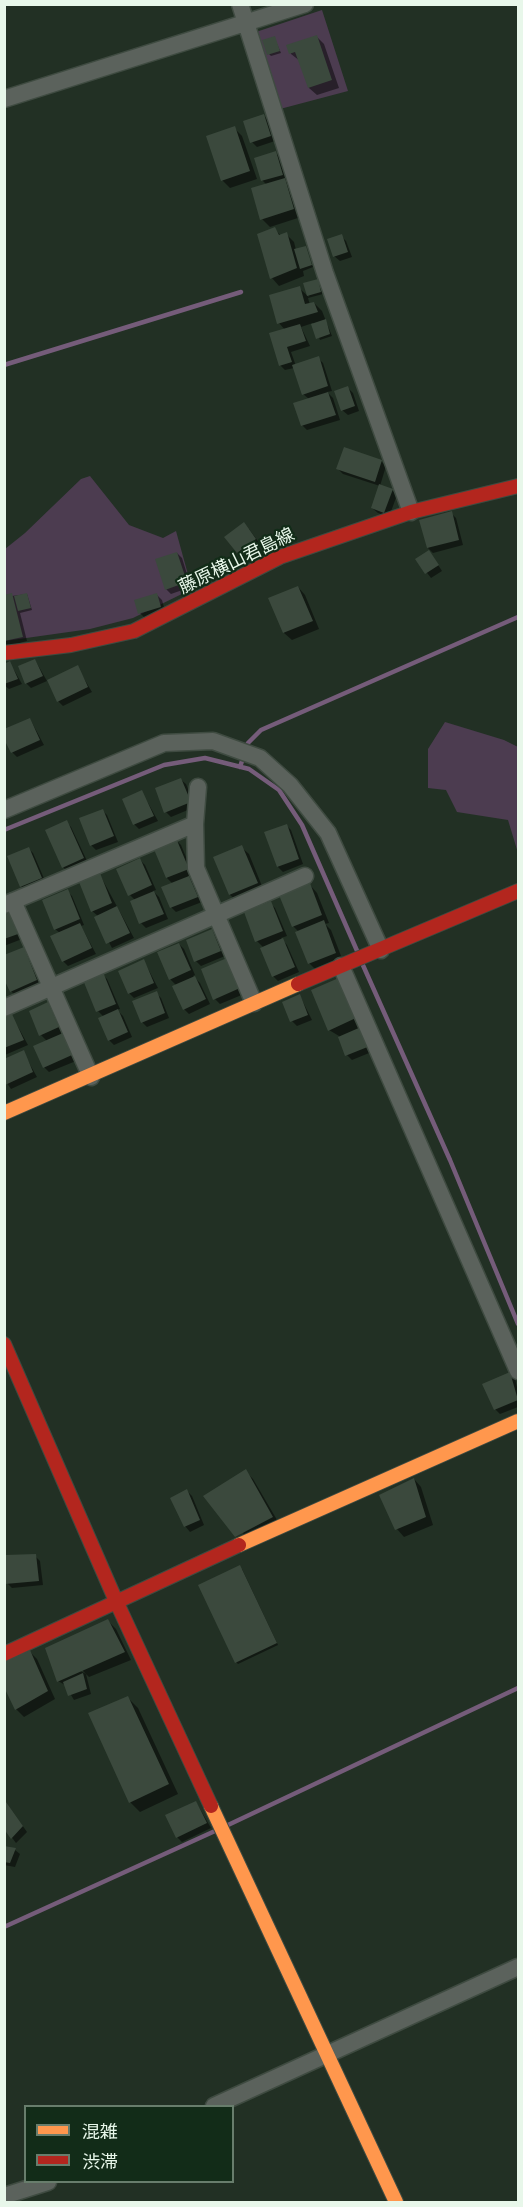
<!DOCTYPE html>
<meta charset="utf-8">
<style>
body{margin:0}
#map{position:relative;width:523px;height:2207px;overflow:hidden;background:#223024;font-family:Roboto,"Noto Sans JP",sans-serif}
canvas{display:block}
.frame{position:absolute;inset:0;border:6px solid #e8f7ea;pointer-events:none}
.legend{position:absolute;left:24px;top:2105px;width:210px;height:78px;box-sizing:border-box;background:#122c18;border:2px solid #687d6c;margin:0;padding:8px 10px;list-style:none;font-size:18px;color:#e8f7ea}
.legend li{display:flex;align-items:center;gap:12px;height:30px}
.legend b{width:30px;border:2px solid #687d6c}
</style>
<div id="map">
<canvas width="523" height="2207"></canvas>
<div class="frame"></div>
<ul class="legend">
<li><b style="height:8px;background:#ff974d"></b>混雑</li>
<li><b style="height:8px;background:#b3261e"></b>渋滞</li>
</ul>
</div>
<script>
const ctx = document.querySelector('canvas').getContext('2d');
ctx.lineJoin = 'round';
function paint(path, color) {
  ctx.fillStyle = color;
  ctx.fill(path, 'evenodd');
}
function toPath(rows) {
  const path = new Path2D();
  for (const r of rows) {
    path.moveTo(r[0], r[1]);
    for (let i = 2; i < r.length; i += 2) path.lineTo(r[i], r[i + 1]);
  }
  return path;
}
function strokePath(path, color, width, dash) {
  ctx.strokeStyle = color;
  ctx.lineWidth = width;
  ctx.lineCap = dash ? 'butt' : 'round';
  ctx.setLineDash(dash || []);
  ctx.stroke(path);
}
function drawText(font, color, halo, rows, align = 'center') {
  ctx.font = font + ' Roboto,"Noto Sans JP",sans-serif';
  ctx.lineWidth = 4.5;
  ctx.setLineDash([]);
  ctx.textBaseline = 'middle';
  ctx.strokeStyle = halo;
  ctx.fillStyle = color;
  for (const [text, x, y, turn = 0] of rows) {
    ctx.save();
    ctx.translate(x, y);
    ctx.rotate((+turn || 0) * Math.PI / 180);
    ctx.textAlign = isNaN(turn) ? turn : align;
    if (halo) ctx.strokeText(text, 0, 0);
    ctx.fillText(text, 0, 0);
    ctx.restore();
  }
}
paint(toPath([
 [322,10,348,91,280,109,256,32],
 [90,476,129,525,163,538,176,531,192,589,133,618,90,629,5,641,5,549,25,533,81,479],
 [445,722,504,740,518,747,518,853,508,820,457,812,446,790,428,788,428,749]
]), '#4c3c50');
paint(toPath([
 [316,36,324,44,339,88,317,95,309,88,300,61,291,54,288,46],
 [274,37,281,53,271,56,269,54],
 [264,116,269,121,275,141,257,147,252,142],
 [234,128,242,136,257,179,230,188,222,180],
 [276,153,281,158,287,180,285,180,292,187,301,217,270,227,262,219,267,185,262,180],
 [275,229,281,236,286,234,294,242,296,250,305,247,313,267,303,271,304,276,279,286,272,278],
 [341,236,346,241,352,257,340,261,334,256],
 [317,281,323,294,308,298,310,305,314,303,322,311,332,336,320,340,313,323,301,327,310,346,291,352,296,366,318,358,323,363,332,391,327,392,333,398,340,420,307,430,302,425,309,399,303,394,294,368,285,370,280,365,285,330,279,323,299,288,309,297,305,284],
 [348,388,353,393,359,411,348,415,342,410],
 [381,461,386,466,380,486,343,474,338,469],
 [392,490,397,495,389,517,378,513,372,508],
 [451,513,456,518,463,545,433,553,428,548],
 [249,529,260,544,243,557,238,553],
 [177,553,182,558,191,587,171,594,166,589],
 [433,557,442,571,431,578,417,560],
 [298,587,305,595,319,629,292,640,284,633,270,599],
 [27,594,32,610,20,613,27,641,4,647,4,597],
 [157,595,162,600,165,611,145,618,140,613],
 [35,660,47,681,31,688,26,683],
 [10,663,22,684,9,689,4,685,4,665],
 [77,667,92,692,63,706,58,701],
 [30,719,44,745,17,757,12,752],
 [180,779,186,784,195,807,171,817,166,812],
 [142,792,158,821,139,829,134,824],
 [102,810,107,815,118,842,96,850,91,845],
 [66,822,71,827,88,863,68,872,63,867],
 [286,825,291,830,303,864,283,872,278,867,266,833],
 [176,840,181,845,193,874,188,876,194,883,202,902,176,912,171,907,173,884,167,878],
 [241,847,249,854,264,891,238,902,230,895],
 [28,848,33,853,46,883,26,891,21,886],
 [140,860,145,865,156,890,153,891,159,897,168,919,146,928,141,923,135,900,130,895],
 [100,875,134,938,112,948,96,918,98,916,92,911],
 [310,885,317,893,329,923,325,924,331,930,343,961,317,971,309,963,299,932,293,926],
 [67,891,72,896,84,925,81,926,96,954,68,966,63,961,60,933,55,929],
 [270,903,275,908,287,936,281,938,287,945,299,972,278,981,273,976,264,948,257,941],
 [9,915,14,920,22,939,4,946,4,917],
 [212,931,217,936,225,956,201,966,196,961],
 [179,944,184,949,195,975,193,976,200,983,210,1004,189,1014,184,1009,177,986,170,979],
 [23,949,28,954,41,985,16,996,11,991],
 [227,960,244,994,220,1004,215,999],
 [144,961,158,988,134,998,129,993],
 [102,974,107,979,120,1009,117,1010,123,1016,132,1037,114,1045,109,1040,104,1017,98,1011],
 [340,978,374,1051,352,1060,347,1055,339,1036,329,1030],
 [156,993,161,998,169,1018,147,1027,142,1022],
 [300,996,312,1020,297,1026,292,1021],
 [48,1004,53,1009,63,1032,61,1033,67,1040,76,1061,49,1072,44,1067,47,1041,41,1035],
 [12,1016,28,1045,5,1055,4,1019],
 [23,1052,37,1077,11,1089,4,1079,4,1060],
 [510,1374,515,1379,518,1391,518,1407,500,1414,495,1409],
 [245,1471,253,1479,280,1525,243,1544],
 [414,1479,421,1487,433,1525,404,1537,397,1529],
 [187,1491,192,1496,204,1525,190,1532,185,1526],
 [35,1556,40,1561,43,1585,12,1588,7,1583],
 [242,1569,278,1645,238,1664,236,1662],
 [108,1621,116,1629,131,1660,89,1677,81,1669,77,1669,86,1674,91,1694,74,1700,65,1685,58,1681],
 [30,1652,37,1659,55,1699,24,1717,16,1709],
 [128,1698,138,1708,178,1794,140,1812,130,1802],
 [4,1799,27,1832,16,1843,4,1827],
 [196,1802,211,1828,182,1842,177,1837],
 [4,1848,15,1850,20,1854,15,1867,4,1865]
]), '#0007');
strokePath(toPath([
 [4,365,241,292],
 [240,767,248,743,261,730,518,617],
 [4,830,164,765,205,758,249,769,279,790,302,825,358,953],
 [362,963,450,1160,518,1324],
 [228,1825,518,1688],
 [4,1927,215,1831]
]), '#755c7a', 4.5);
paint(toPath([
 [317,35,332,80,308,88,295,52,289,54,286,45],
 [275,36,280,51,267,55,262,40],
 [264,114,271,136,250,143,243,121],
 [235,126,250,171,221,181,206,136],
 [276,151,283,175,261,181,254,158],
 [285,178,294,209,260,220,251,188],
 [275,227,279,235,287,232,297,268,270,279,257,234],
 [342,234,348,252,333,257,327,239],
 [306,246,312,265,300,269,294,249],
 [318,279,321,292,307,296,303,283],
 [300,286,305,304,314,302,318,312,277,324,269,295],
 [326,319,330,334,316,339,311,324],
 [300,324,306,341,287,347,292,362,279,366,269,333],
 [319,356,328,386,302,395,292,365],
 [348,386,355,406,341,411,334,391],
 [328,392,336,415,301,426,293,403],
 [344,447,382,460,375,482,336,469],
 [379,484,393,489,384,513,371,508],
 [452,511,459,540,427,548,419,520],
 [244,522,256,539,237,553,224,537],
 [429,550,439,565,425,574,415,559],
 [177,552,187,582,165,590,155,559],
 [298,586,313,621,283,633,268,598],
 [12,593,23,637,4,641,4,595],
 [27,593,31,608,18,611,14,596],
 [157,593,161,607,138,614,134,600],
 [35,659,43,676,25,684,18,666],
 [10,661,18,679,4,684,4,664],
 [78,665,88,687,57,702,47,680],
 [30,718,40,740,11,753,4,739,4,729],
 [181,778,191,802,164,813,155,788],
 [142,790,154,816,133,825,122,799],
 [103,809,114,836,90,846,79,818],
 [67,820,84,858,62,868,45,830],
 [287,824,299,859,277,867,264,832],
 [176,838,189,869,166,878,153,847],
 [242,845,258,883,229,895,213,857],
 [29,847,42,878,20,887,7,856],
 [140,858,152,885,128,896,116,869],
 [100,873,112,903,91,912,79,882],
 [189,876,198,897,170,908,161,887],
 [310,883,322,915,292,927,279,895],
 [68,889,80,919,54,930,42,900],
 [154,891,164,914,139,924,130,901],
 [271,901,283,931,255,942,244,912],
 [117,906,130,933,106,944,94,917],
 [9,913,18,934,4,939,4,915],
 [324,920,336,953,308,964,295,932],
 [80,923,92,948,62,962,50,936],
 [212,929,221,951,194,962,186,940],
 [283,938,295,967,272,977,260,948],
 [179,943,191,970,169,980,157,952],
 [24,947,37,980,10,992,4,979,4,955],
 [227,958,240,988,213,1000,201,969],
 [144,959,154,983,128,994,118,971],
 [103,972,116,1004,96,1012,83,980],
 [195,976,206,999,183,1010,172,986],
 [341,977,358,1017,328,1031,311,990],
 [157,991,165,1013,141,1023,132,1001],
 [300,994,308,1015,290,1022,282,1002],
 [48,1002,59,1027,39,1036,29,1011],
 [118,1009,128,1032,108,1041,98,1018],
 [12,1014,24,1040,4,1048,4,1018],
 [361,1027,370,1046,345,1056,338,1037],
 [63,1033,72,1055,43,1068,33,1046],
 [24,1050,33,1072,5,1085,4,1059],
 [510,1372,518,1400,494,1410,482,1384],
 [246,1469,273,1517,235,1537,203,1496],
 [414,1478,426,1517,395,1530,379,1495],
 [187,1489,200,1520,184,1527,170,1498],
 [36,1554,39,1581,5,1584,5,1555],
 [240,1565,277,1643,235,1663,198,1585],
 [108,1619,125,1652,57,1682,45,1648],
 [30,1650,48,1691,15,1710,4,1687,4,1662],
 [83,1673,87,1689,68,1696,63,1682],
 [128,1696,169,1784,129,1803,88,1713],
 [4,1799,23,1826,11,1839,4,1829],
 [196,1801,207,1823,176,1838,165,1815],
 [4,1846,16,1848,10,1863,4,1862]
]), '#3b493d');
const street = toPath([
 [240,4,325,273,411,512],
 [4,99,305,4],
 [4,810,164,743,213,741,260,758,290,785,328,833,381,950],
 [195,824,198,787],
 [13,901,91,1077],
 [4,905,195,824,196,868,254,1003],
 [341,966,518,1371],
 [4,1008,305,876],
 [214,2106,518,1967],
 [4,2196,48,2182]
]);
const slow = toPath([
 [4,1113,298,984],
 [239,1545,518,1421],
 [211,1806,396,2202]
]);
const jam = toPath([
 [4,653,71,645,134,631,280,557,411,512,518,486],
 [298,984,518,891],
 [4,1344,116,1601,211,1806],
 [4,1654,239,1545]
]);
strokePath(street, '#3f4b41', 19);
strokePath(slow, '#3f4b41', 16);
strokePath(jam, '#3f4b41', 16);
strokePath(street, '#5b625c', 16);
strokePath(slow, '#ff974d', 14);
strokePath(jam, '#b3261e', 14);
drawText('18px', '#e8f7ea', '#122c18', [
 ["藤原横山君島線",237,562,-26]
]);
</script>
